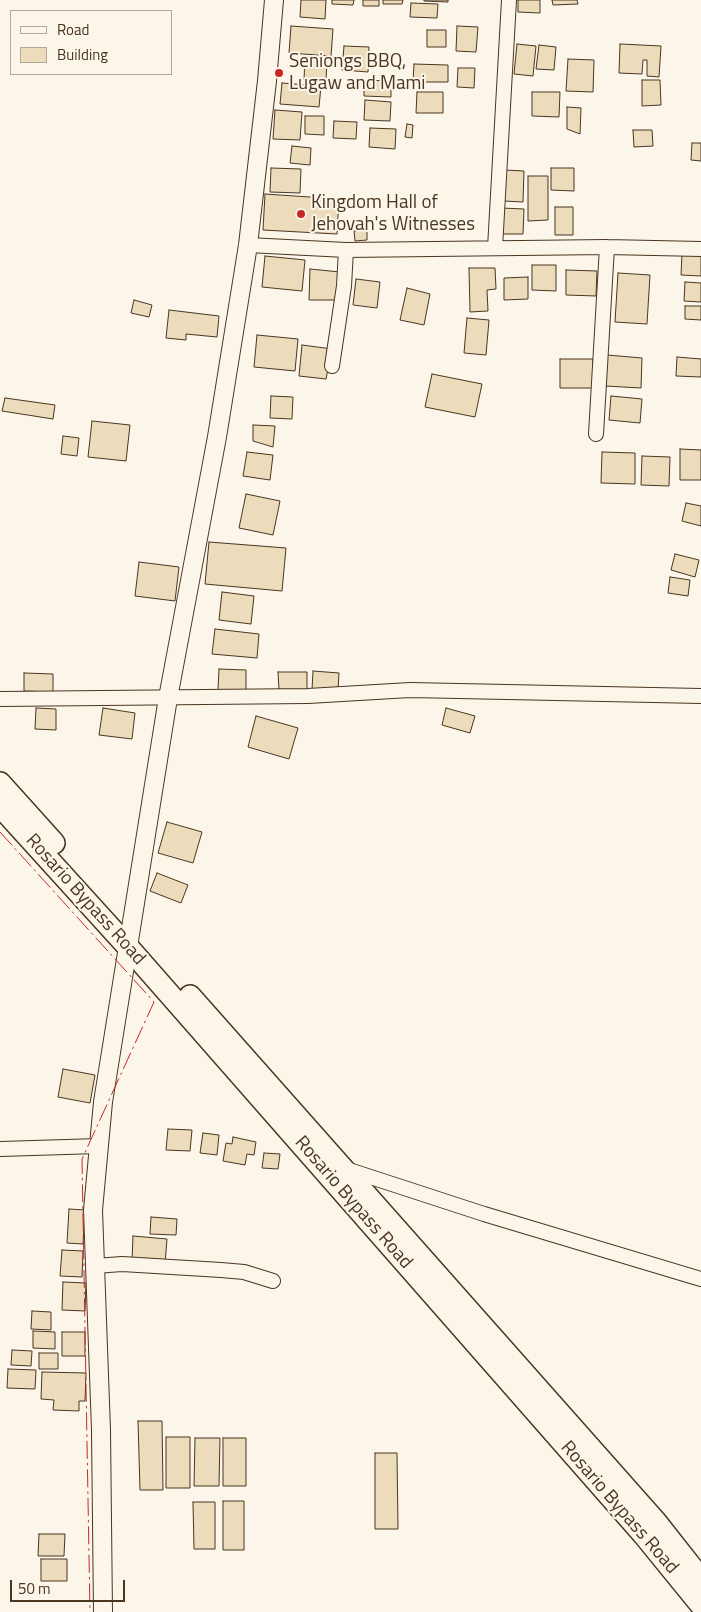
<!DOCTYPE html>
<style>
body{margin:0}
#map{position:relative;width:701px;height:1612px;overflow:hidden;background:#fbf6e9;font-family:"Titillium Web",sans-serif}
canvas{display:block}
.legend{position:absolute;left:10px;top:10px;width:162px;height:65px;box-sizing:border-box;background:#fbf6e9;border:1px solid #b4a999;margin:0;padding:6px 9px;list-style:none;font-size:15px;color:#4a3520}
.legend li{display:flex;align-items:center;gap:10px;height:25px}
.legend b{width:25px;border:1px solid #b4a999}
.scale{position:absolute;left:10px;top:1580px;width:115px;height:22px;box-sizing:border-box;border:2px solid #4a3520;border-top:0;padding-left:6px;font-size:15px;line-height:18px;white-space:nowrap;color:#4a3520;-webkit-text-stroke:4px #fbf6e9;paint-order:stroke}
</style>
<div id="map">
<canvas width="701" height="1612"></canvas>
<ul class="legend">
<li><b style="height:6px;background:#fbf6e9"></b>Road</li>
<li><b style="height:14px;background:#ecdcbc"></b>Building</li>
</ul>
<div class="scale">50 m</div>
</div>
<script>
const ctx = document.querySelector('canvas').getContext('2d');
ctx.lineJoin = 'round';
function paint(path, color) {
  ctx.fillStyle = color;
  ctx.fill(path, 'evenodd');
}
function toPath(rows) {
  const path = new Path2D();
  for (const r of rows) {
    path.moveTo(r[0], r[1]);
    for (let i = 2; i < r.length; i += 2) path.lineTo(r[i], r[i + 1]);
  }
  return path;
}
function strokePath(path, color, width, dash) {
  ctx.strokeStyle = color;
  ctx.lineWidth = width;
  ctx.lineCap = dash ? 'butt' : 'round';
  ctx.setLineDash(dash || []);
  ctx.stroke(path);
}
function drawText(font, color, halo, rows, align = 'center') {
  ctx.font = font + ' "Titillium Web",sans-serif';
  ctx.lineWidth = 4;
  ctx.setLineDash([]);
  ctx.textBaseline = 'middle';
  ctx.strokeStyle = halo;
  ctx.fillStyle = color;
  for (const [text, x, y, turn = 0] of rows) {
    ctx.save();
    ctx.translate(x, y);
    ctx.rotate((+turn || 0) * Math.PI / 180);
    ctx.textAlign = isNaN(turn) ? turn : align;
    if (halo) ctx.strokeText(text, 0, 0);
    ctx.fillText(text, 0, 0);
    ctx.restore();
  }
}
const building = toPath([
 [301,0,326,0,325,19,300,17,301,0],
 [332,0,354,0,353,5,332,4,332,0],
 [363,0,379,0,379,6,363,6,363,0],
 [383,0,403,0,402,4,383,4,383,0],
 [424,0,448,0,448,2,424,1,424,0],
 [518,0,540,0,540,13,518,12,518,0],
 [552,0,577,0,578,4,553,5,552,0],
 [411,3,438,4,437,18,410,17,411,3],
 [291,26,333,29,331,56,289,53,291,26],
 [457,26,478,27,476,52,456,51,457,26],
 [427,30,446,30,446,47,427,47,427,30],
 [517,44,536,46,533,76,514,74,517,44],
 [620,44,661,46,659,77,647,76,647,60,643,60,642,74,619,73,620,44],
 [539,45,556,47,554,70,536,69,539,45],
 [344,46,369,47,368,72,342,70,344,46],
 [305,57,327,58,326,81,304,80,305,57],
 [568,59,594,60,593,92,566,91,568,59],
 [414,64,448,65,448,82,413,82,414,64],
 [458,68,475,68,474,88,457,87,458,68],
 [364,80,391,81,391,97,364,96,364,80],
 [642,80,660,80,661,105,642,106,642,80],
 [282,83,321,86,319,107,280,104,282,83],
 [417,92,443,92,443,113,416,113,417,92],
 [532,92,560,92,559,117,532,116,532,92],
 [365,100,391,102,390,121,364,120,365,100],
 [567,107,581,108,580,134,567,129,567,107],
 [275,110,302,112,300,140,273,139,275,110],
 [305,116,324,116,324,135,305,134,305,116],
 [334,121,357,122,356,139,333,138,334,121],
 [407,124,413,125,412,138,405,137,407,124],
 [370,128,396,129,395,149,369,147,370,128],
 [633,130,652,130,653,146,634,147,633,130],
 [692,143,701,143,701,161,691,160,692,143],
 [292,146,311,148,310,165,290,163,292,146],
 [271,168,301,169,300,193,270,192,271,168],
 [551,168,574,168,574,191,551,190,551,168],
 [504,170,524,171,523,202,504,201,504,170],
 [528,176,548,176,548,220,528,221,528,176],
 [265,194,339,199,337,234,263,230,265,194],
 [555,207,573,207,573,235,555,235,555,207],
 [501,208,524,209,523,234,500,234,501,208],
 [367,230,367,240,355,241,354,231,367,230],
 [682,253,701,254,701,276,681,275,682,253],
 [265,256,305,260,302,291,262,287,265,256],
 [532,265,556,265,556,291,532,290,532,265],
 [469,268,495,268,496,289,487,290,488,311,470,312,469,268],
 [310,269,340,272,336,300,309,300,310,269],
 [566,270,597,271,596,296,566,295,566,270],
 [618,273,650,275,647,324,615,322,618,273],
 [528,277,528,299,504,300,504,278,528,277],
 [356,279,380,282,377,308,353,305,356,279],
 [685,282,701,283,701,302,684,301,685,282],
 [407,288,430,294,424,325,400,320,407,288],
 [134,300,152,305,149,317,131,313,134,300],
 [685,306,701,306,701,320,685,319,685,306],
 [169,310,219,316,217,337,186,334,186,340,166,338,169,310],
 [467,318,489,320,486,355,464,353,467,318],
 [257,335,298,339,295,371,254,367,257,335],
 [302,345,332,349,326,379,299,376,302,345],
 [607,355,642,358,641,388,605,386,607,355],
 [677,357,701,359,701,377,676,376,677,357],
 [560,359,593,359,593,388,560,388,560,359],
 [432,374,482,384,475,417,425,407,432,374],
 [271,396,293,397,292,419,270,418,271,396],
 [611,396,642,399,640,423,609,420,611,396],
 [5,398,55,405,53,419,2,411,5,398],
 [92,421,130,425,126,461,88,457,92,421],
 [253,425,275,426,273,447,253,441,253,425],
 [63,436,79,438,77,456,61,454,63,436],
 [680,449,701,450,701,480,680,480,680,449],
 [247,452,273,455,270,480,243,476,247,452],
 [602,452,635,453,635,484,601,483,602,452],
 [642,456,670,457,669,486,641,485,642,456],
 [246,494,280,501,273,535,239,528,246,494],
 [686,503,701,506,701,526,682,521,686,503],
 [209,542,286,548,282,591,205,584,209,542],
 [675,554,699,560,695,577,671,570,675,554],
 [139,562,179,567,175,601,135,596,139,562],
 [670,577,690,580,688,596,668,593,670,577],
 [222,592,254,596,251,624,219,620,222,592],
 [215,629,259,634,257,658,212,654,215,629],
 [219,669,246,670,246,692,218,690,219,669],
 [313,671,339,673,338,691,312,690,313,671],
 [278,672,307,672,307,690,279,690,278,672],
 [24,673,53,674,53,692,24,691,24,673],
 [36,708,56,709,56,730,35,729,36,708],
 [103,708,135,713,132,739,99,735,103,708],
 [446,708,475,716,470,733,442,725,446,708],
 [256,716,298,728,289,759,248,747,256,716],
 [167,822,202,832,193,863,158,853,167,822],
 [157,873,188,885,181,903,150,891,157,873],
 [63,1069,95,1075,90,1103,58,1097,63,1069],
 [168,1129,192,1130,190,1151,166,1150,168,1129],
 [203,1133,219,1135,217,1155,200,1153,203,1133],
 [233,1137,256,1142,254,1155,247,1154,245,1165,223,1161,226,1143,232,1144,233,1137],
 [264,1153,280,1154,278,1169,262,1168,264,1153],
 [69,1209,85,1210,83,1244,67,1243,69,1209],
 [151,1217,177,1219,176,1235,150,1234,151,1217],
 [133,1236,167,1239,165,1264,132,1262,133,1236],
 [62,1250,83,1251,82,1277,60,1276,62,1250],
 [63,1282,86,1283,85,1311,62,1310,63,1282],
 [32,1311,51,1312,51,1330,31,1329,32,1311],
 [33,1331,55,1332,55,1349,33,1348,33,1331],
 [62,1332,85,1332,85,1356,62,1356,62,1332],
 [12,1350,32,1351,31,1366,11,1365,12,1350],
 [39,1353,58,1353,58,1369,39,1369,39,1353],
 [8,1369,36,1370,35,1389,7,1388,8,1369],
 [42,1372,86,1373,85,1401,79,1401,79,1411,53,1410,54,1400,41,1399,42,1372],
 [138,1421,162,1421,163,1490,140,1490,138,1421],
 [166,1437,190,1437,190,1488,166,1488,166,1437],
 [195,1438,220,1438,219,1486,194,1486,195,1438],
 [223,1438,246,1438,246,1486,223,1486,223,1438],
 [375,1453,397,1453,398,1529,375,1529,375,1453],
 [223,1501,244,1501,244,1550,223,1550,223,1501],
 [193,1502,215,1502,215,1549,194,1549,193,1502],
 [39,1534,65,1534,64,1556,38,1556,39,1534],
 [41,1559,67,1559,67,1581,41,1581,41,1559]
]);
paint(building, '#ecdcbc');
strokePath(building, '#4a3520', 1);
const minor = toPath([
 [248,245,346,250,607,247,701,249],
 [495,248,509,0],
 [332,366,344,286,346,250],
 [596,434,607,247],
 [0,699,308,696,410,690,701,696],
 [0,1149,99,1146],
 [346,1169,484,1214,701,1279],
 [95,1266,122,1264,221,1270,244,1272,273,1281]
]);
const tertiary = toPath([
 [103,1612,101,1430,93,1210,103,1102,168,698,217,437,248,245,267,81,274,0]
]);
const primary = toPath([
 [0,783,54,843],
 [0,806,128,947,644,1535,701,1605],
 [190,996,656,1522,701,1579]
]);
strokePath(minor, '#4a3520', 16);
strokePath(tertiary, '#4a3520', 20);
strokePath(primary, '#4a3520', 24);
strokePath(minor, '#fbf6e9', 14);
strokePath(tertiary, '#fbf6e9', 18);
strokePath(primary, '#fbf6e9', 21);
strokePath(toPath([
 [0,832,154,1002,82,1159,90,1612]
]), '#c62828', 1, [18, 4, 2.5, 4]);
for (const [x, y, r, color] of [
 [279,73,5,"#c62828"],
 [301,214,5,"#c62828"]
]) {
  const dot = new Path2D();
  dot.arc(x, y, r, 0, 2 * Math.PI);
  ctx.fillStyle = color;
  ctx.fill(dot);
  strokePath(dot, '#fbf6e9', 2);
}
drawText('19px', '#4a3520', '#fbf6e9', [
 ["Seniongs BBQ,",289,62],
 ["Lugaw and Mami",289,84],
 ["Kingdom Hall of",311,203],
 ["Jehovah's Witnesses",311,225]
], 'left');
drawText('19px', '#4a3520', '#fbf6e9', [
 ["Rosario Bypass Road",85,900,48],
 ["Rosario Bypass Road",353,1203,49],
 ["Rosario Bypass Road",619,1508,49]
]);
</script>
